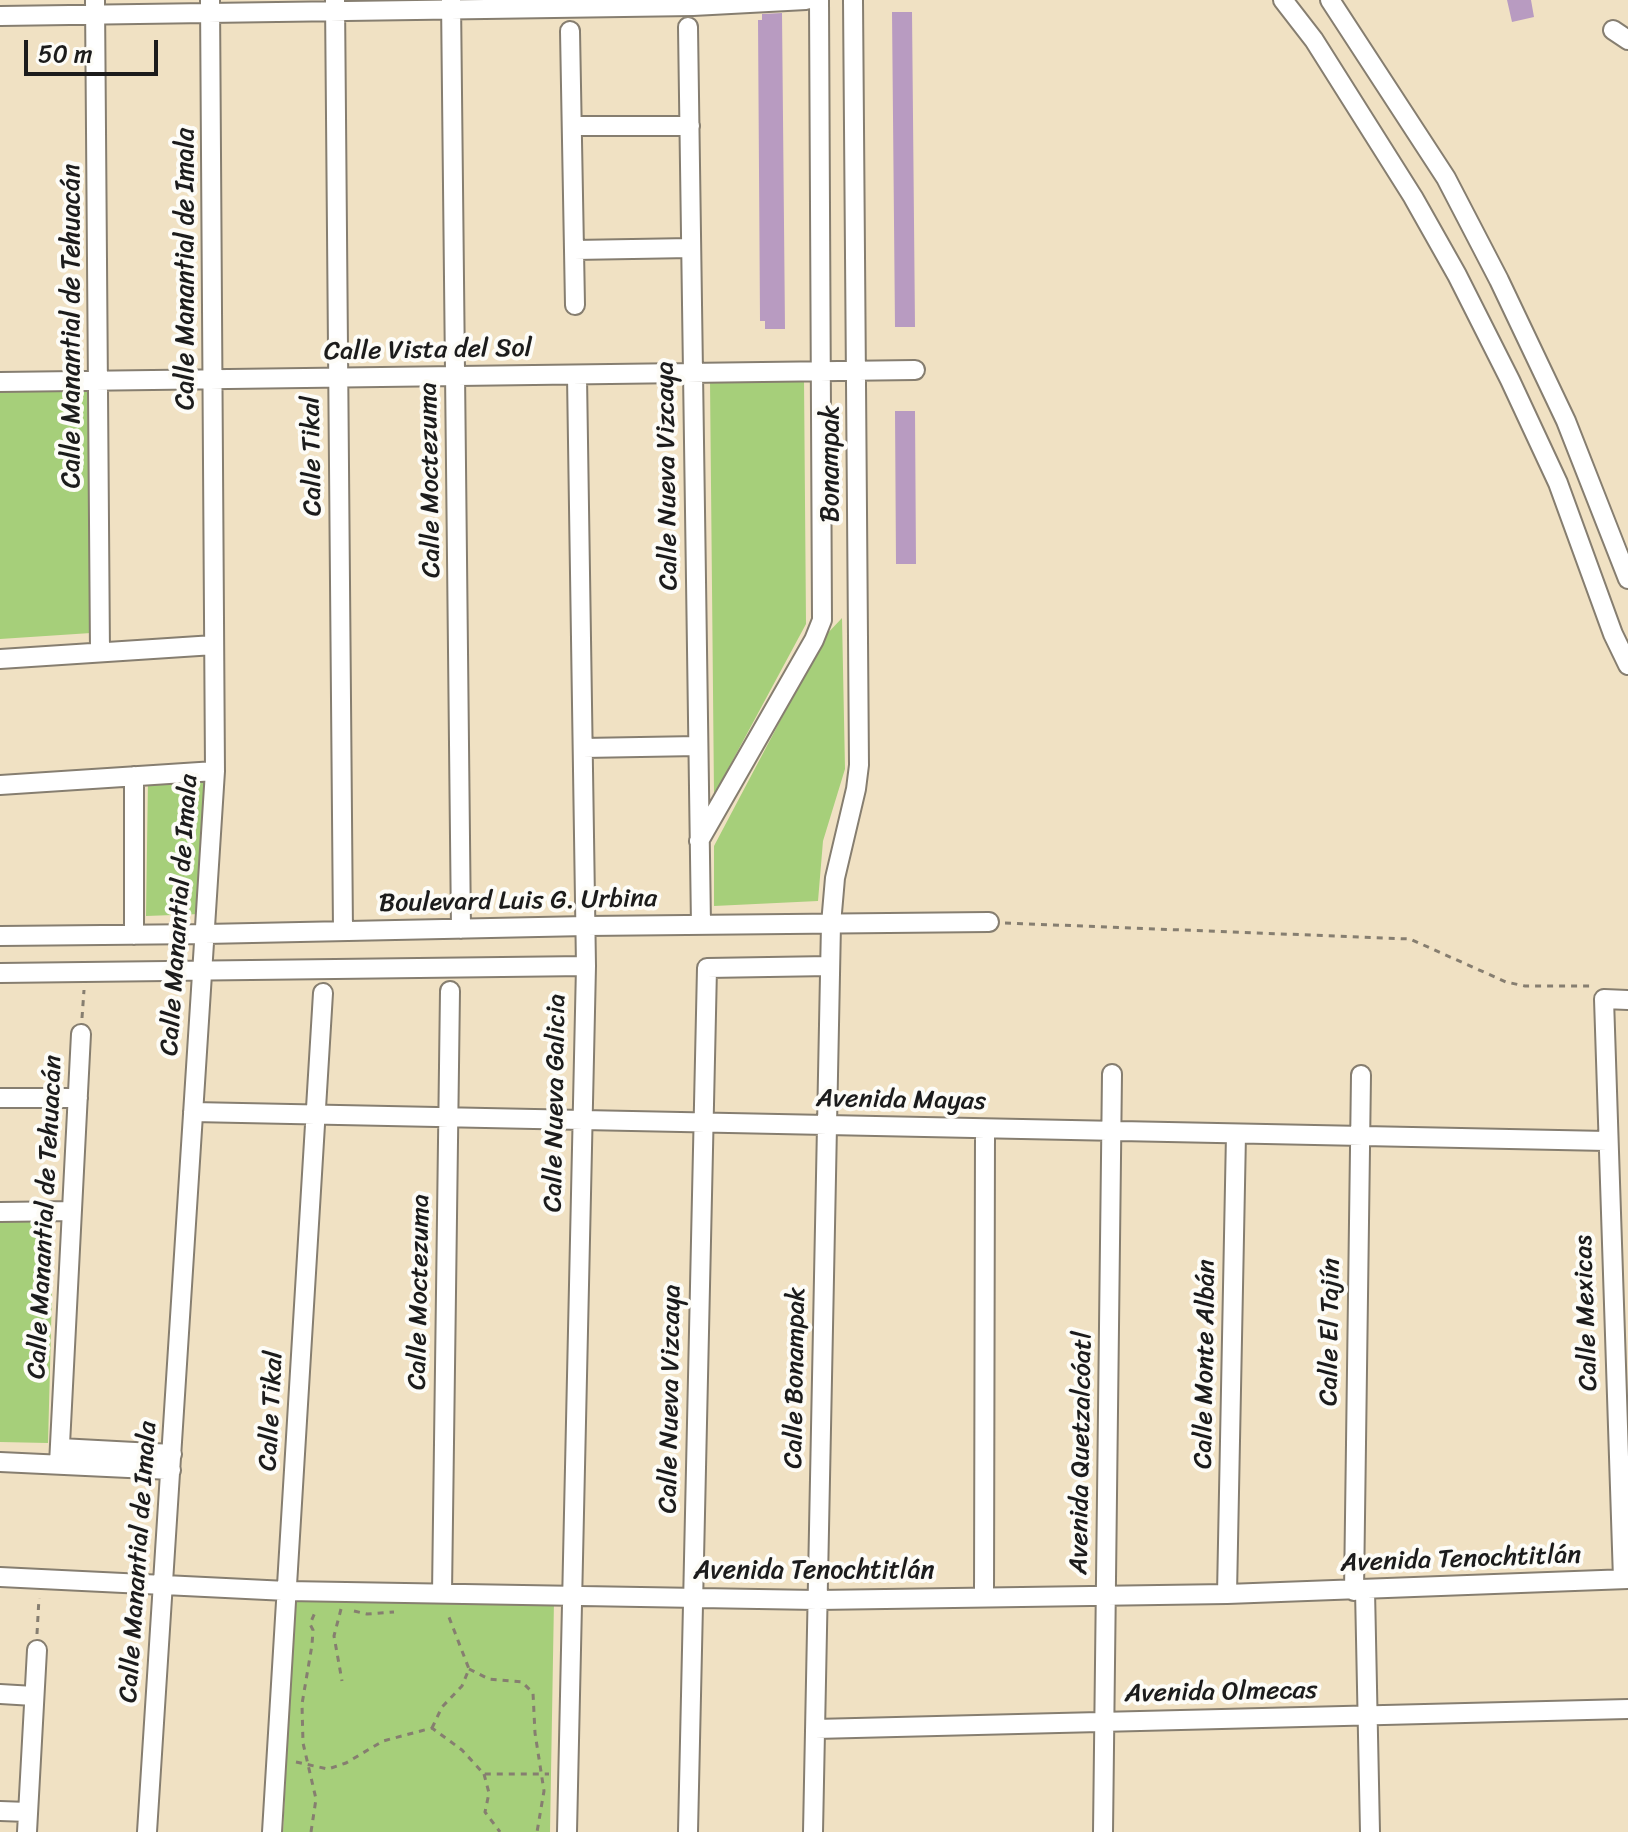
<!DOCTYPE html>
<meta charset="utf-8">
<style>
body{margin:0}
#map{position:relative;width:1628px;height:1832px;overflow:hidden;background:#f0e1c3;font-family:Sriracha,sans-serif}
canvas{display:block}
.scale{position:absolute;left:24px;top:40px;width:134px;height:36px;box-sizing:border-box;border:4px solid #1c1c1c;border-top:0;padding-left:10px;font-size:24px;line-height:28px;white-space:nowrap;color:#1c1c1c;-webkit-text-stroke:6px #fdfcf7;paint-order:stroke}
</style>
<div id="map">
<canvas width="1628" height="1832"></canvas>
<div class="scale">50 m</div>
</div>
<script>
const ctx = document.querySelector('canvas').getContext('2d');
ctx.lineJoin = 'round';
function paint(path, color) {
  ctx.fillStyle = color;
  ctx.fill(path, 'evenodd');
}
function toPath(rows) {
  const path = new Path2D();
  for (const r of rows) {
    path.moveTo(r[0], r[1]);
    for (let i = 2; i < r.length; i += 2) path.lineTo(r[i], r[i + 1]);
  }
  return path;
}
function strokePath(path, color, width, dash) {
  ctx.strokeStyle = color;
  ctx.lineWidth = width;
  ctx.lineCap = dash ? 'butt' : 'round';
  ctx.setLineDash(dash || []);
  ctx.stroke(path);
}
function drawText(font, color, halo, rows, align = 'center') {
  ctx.font = font + ' Sriracha,sans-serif';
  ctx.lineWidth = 8;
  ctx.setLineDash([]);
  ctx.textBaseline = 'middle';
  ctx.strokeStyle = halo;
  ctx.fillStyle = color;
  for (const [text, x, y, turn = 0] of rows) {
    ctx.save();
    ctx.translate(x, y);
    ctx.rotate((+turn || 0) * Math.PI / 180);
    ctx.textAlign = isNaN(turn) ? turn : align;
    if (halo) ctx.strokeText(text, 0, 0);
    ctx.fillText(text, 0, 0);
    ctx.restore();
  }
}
paint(toPath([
 [804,379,806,624,714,795,710,381],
 [88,389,91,633,0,639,0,390],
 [842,618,845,769,823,841,818,901,714,906,714,846,825,636],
 [206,773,200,914,146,916,148,778],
 [0,1217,54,1218,48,1443,0,1442],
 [295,1595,554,1600,550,1832,283,1832]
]), '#a6cf7a');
paint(toPath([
 [1507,0,1531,0,1534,17,1512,22],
 [892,12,912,12,915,327,895,327],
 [782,13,785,329,765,329,765,321,760,321,758,20,762,20,762,14],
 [895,411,915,411,916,564,896,564]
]), '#b89bc1');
const minor = toPath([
 [95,0,100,652],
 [335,0,343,931],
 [451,0,461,929],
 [1283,0,1314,40,1413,197,1457,275,1510,380,1558,483,1613,634,1628,665],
 [1330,0,1446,178,1499,280,1566,421,1628,579],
 [0,16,693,6,806,0],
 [688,27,701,925],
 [1613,30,1628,40],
 [570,31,575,305],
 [572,126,690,126],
 [574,250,691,248],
 [0,382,915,370],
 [0,659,214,645],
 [583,748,698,746],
 [134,776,134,935],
 [0,785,215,771],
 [699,841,814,640,822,620,819,0],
 [0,936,205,934,586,926,989,922],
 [0,973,586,966],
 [0,1098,78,1098],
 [193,1112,1607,1141],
 [0,1212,72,1211],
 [60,1448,172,1454],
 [0,1462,171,1470],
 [59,1464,81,1034],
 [0,1577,287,1591,817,1600,1227,1594,1628,1579],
 [1623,1579,1604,999,1628,1000],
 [1365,1590,1370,1832],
 [1354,1591,1361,1075],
 [442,1593,450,991],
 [1227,1594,1236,1134],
 [984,1596,985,1129],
 [0,1694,34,1696],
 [815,1729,1628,1709],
 [0,1811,28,1812],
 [27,1832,37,1650],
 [147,1832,215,771,210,0],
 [272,1832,323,993],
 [567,1832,586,966,577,376],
 [688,1832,707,968,830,966],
 [813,1832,831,924,835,878,856,789,859,765,853,0],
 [1103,1832,1112,1074]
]);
strokePath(minor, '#867e70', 22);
strokePath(toPath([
 [1005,923,1410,939,1506,982,1525,986,1591,986],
 [82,1018,84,990],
 [341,1609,334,1636,342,1681],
 [354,1611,367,1614,394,1612],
 [37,1634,39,1598],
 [469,1669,489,1679,522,1682,533,1693,535,1733,544,1791,537,1832],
 [432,1728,442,1707,462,1686,469,1669,447,1612],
 [296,1762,328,1769,346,1763,383,1741,432,1728,462,1750,484,1774,549,1774],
 [484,1774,489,1793,485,1812,500,1832],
 [311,1832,316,1799,303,1743,302,1704,312,1645,313,1630,310,1624,316,1610]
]), '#867e70', 3, [6, 6]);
strokePath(minor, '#fff', 18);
drawText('26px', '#1c1c1c', '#fdfcf7', [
 ["Calle Manantial de Imala",186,269,-90],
 ["Calle Manantial de Tehuacán",72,326,-90],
 ["Calle Vista del Sol",428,351,-1],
 ["Calle Tikal",313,456,-91],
 ["Bonampak",831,464,-90],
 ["Calle Nueva Vizcaya",668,476,-91],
 ["Calle Moctezuma",431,480,-91],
 ["Boulevard Luis G. Urbina",518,902,-1],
 ["Calle Manantial de Imala",180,915,-86],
 ["Avenida Mayas",901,1101,1],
 ["Calle Nueva Galicia",556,1103,-89],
 ["Calle Manantial de Tehuacán",46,1217,-87],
 ["Calle Moctezuma",420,1292,-89],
 ["Calle Mexicas",1587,1313,-92],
 ["Calle El Tajín",1331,1332,-89],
 ["Calle Monte Albán",1206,1364,-89],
 ["Calle Bonampak",796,1378,-89],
 ["Calle Nueva Vizcaya",671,1399,-89],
 ["Calle Tikal",272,1411,-87],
 ["Avenida Quetzalcóatl",1082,1453,-89],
 ["Avenida Tenochtitlán",1461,1560,-2],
 ["Calle Manantial de Imala",139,1562,-86],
 ["Avenida Tenochtitlán",814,1571],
 ["Avenida Olmecas",1221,1693,-1]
]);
</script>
